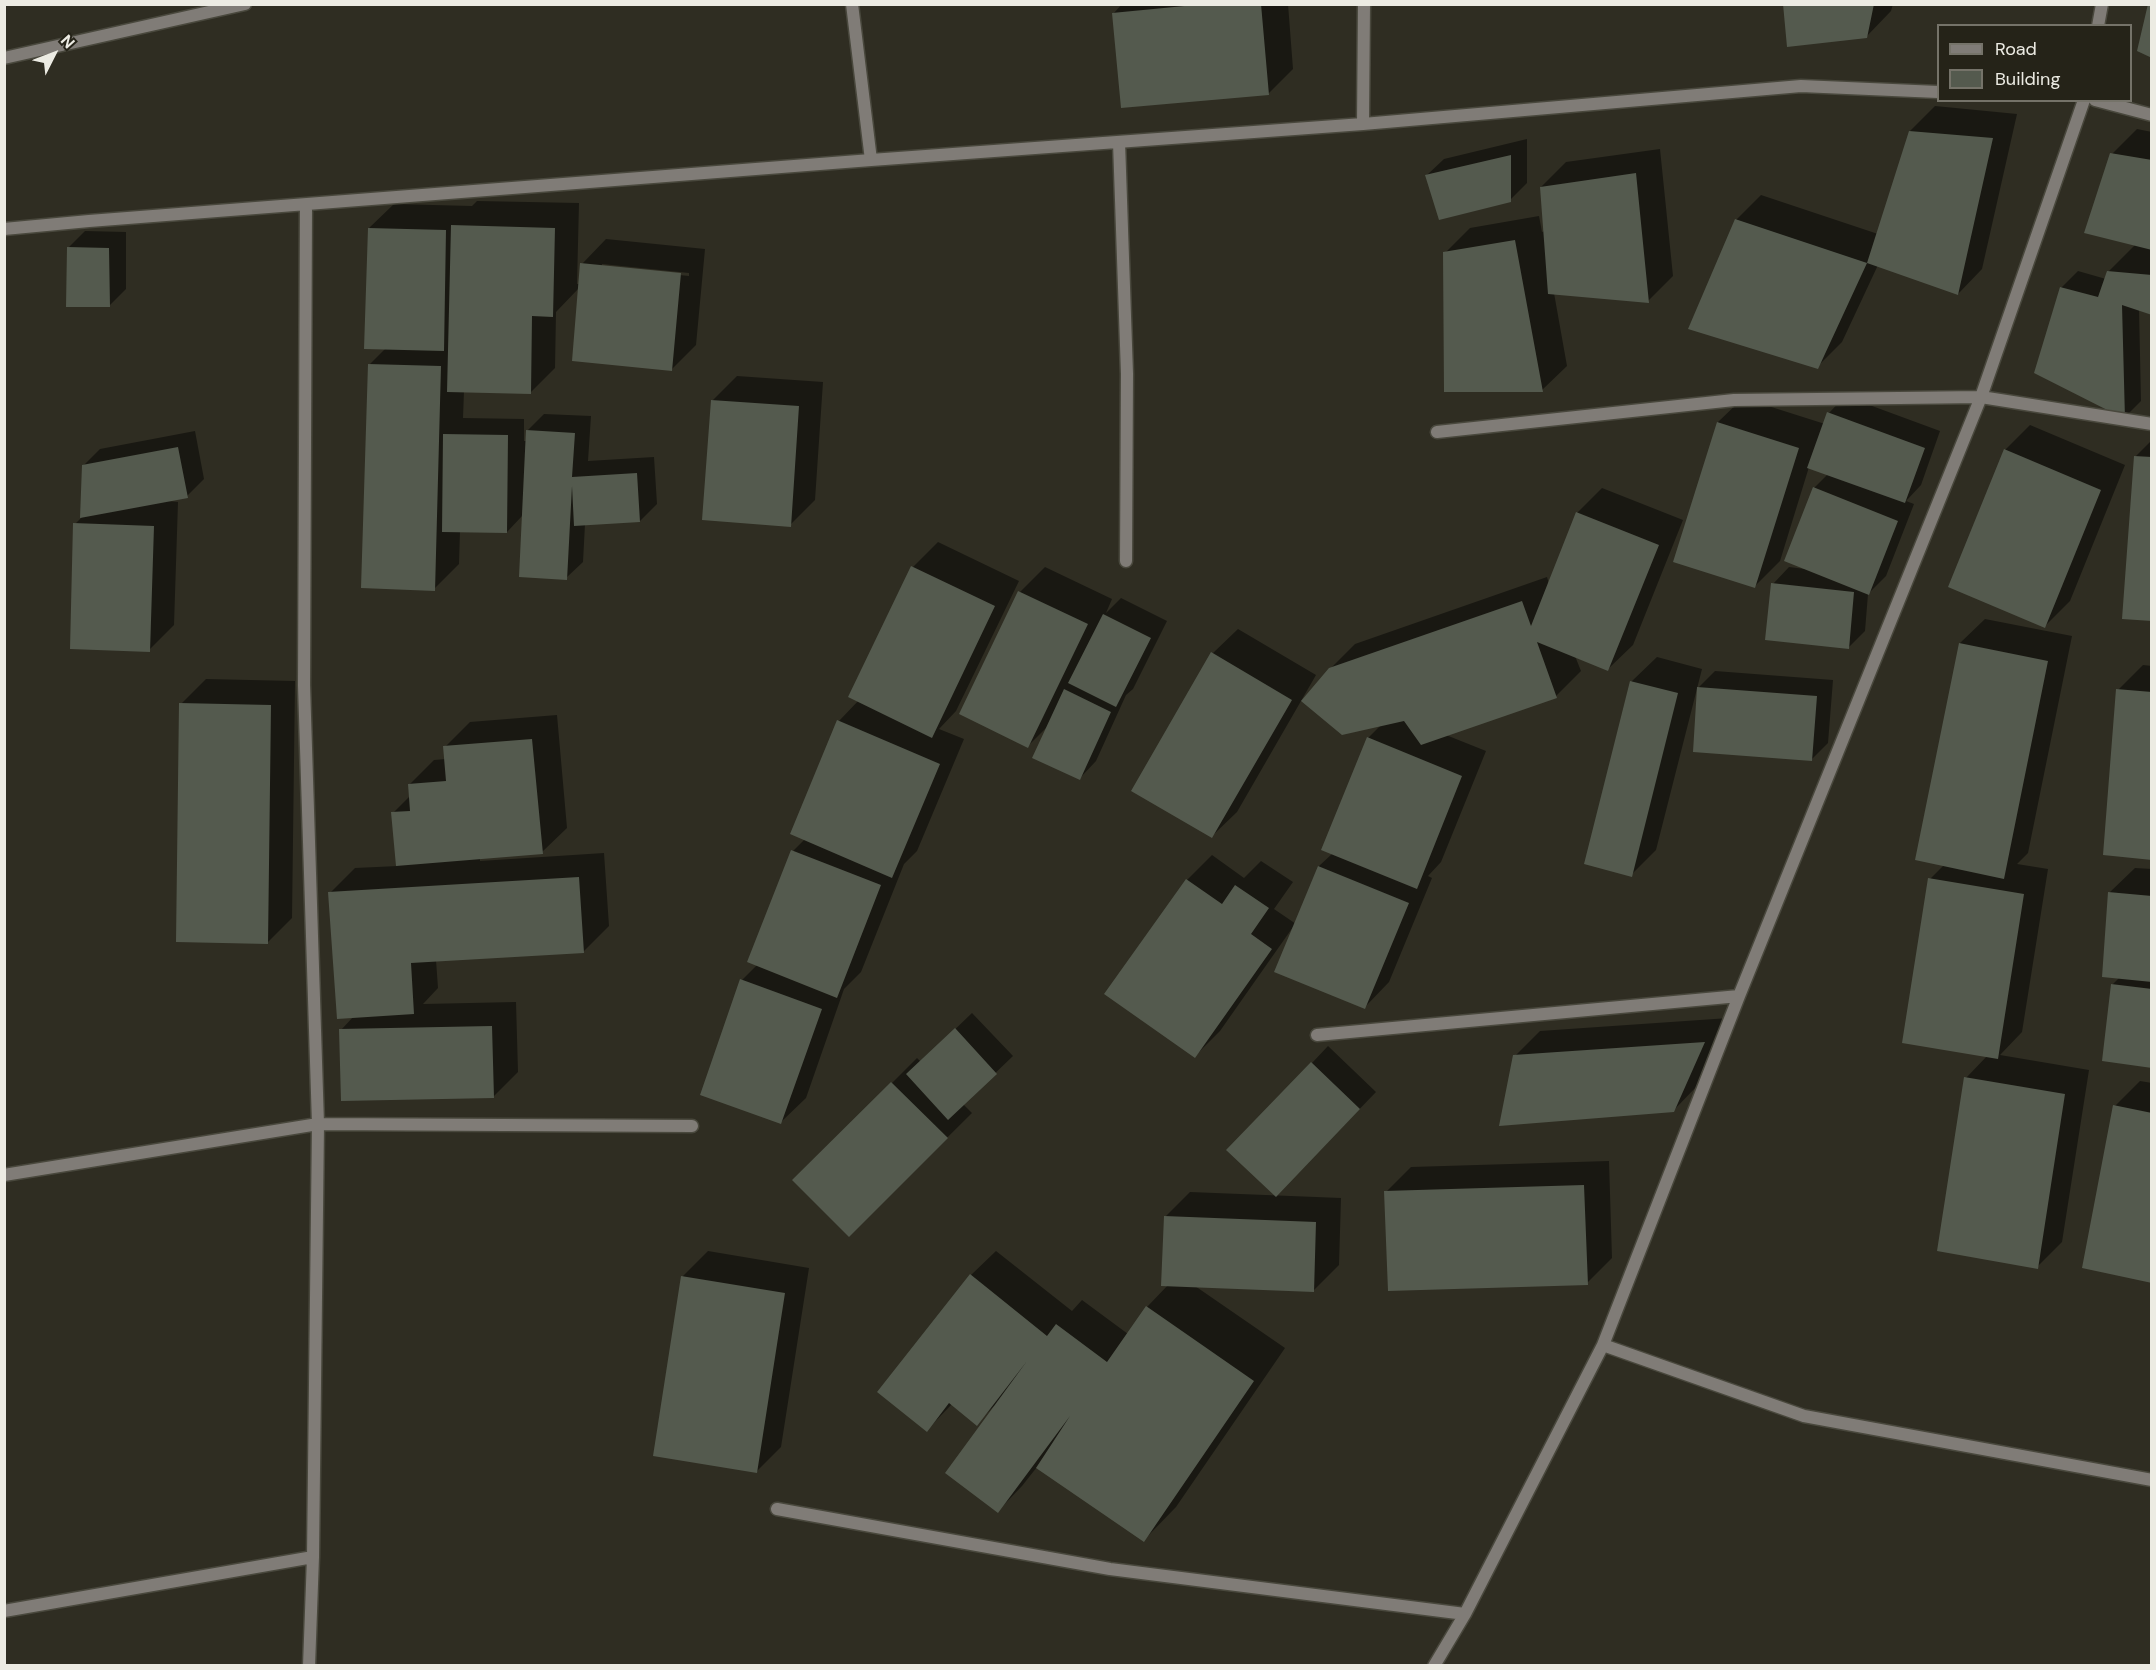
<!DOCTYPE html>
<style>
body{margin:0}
#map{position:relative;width:2156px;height:1670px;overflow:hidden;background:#2f2d22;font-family:"DM Sans",sans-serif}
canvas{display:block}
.frame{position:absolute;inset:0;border:6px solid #ecebe3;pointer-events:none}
.legend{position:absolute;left:1937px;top:24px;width:195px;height:78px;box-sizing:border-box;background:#252318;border:2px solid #757369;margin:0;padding:8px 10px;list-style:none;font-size:18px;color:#ecebe3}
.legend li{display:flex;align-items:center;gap:12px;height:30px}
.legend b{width:30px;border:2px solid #757369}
.north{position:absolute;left:24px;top:24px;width:60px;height:60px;-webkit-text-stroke:4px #252318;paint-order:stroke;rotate:48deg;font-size:16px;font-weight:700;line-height:24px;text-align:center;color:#ecebe3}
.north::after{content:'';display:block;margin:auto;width:21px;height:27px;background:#ecebe3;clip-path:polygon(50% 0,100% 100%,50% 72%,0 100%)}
</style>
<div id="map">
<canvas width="2156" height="1670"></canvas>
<div class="frame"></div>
<ul class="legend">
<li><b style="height:8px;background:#807c77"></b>Road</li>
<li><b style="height:16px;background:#545a4e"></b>Building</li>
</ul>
<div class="north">N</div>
</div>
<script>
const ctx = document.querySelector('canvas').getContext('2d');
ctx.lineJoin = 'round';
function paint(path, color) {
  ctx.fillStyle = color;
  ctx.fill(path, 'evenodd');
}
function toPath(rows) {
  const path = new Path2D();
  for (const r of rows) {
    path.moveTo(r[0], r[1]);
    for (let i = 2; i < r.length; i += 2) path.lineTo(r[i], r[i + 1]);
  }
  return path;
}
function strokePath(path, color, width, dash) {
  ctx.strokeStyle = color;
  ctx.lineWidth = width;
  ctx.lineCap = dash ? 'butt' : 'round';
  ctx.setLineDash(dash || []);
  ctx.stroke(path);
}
paint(toPath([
 [1122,4,1288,4,1293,69,1268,94,1114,13],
 [1785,4,1893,4,1891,11,1866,37],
 [1935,106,2017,114,1982,269,1958,294,1878,265,1842,342,1817,367,1736,220,1761,195,1878,234,1910,131],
 [2137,129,2152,132,2152,313,2139,309,2141,401,2125,417,2061,288,2078,271,2106,279,2109,271,2135,245,2112,154],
 [1527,139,1527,183,1510,200,1427,175,1444,159],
 [1660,149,1673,276,1648,301,1554,293,1567,366,1542,390,1445,253,1470,228,1539,216,1542,232,1545,231,1541,187,1566,162],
 [477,201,579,203,577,284,580,284,582,264,606,239,705,249,696,345,672,369,579,288,556,312,555,368,530,393,464,391,463,418,524,419,524,441,527,441,527,431,544,414,591,416,588,461,654,457,657,504,640,521,585,524,583,562,566,578,523,515,507,532,460,531,459,564,434,589,370,364,386,348,369,228,394,204,472,206],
 [602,264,689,273,689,276,602,267],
 [85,231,126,232,126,289,109,306,68,248],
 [737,376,823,382,815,500,790,525,712,401],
 [1845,396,1940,431,1921,485,1906,501,1914,504,1886,576,1868,594,1865,631,1848,648,1773,584,1789,567,1805,569,1814,488,1828,474,1809,467,1780,561,1755,586,1718,422,1743,398,1825,424,1829,413],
 [2030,425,2125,465,2070,601,2045,626,2005,450],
 [195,431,204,479,187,496,168,501,178,502,174,625,149,650,75,524,82,517,84,465,100,449],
 [2152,440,2152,619,2135,457],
 [1602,488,1683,520,1633,645,1608,669,1575,656,1581,671,1556,696,1446,735,1486,751,1441,862,1428,876,1432,878,1389,982,1365,1007,1293,927,1220,1031,1195,1056,1187,880,1212,855,1244,878,1261,861,1293,882,1274,909,1296,924,1319,866,1333,853,1368,738,1381,725,1330,669,1355,644,1547,577,1549,584,1577,513],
 [938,542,1019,581,956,711,939,729,964,739,917,851,904,864,861,972,844,989,806,1098,781,1122,742,980,757,965,793,851,805,839,839,721,859,700,850,696,913,567],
 [1045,567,1112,599,1106,613,1121,598,1167,621,1133,689,1126,695,1096,761,1080,778,1047,727,1028,746,961,714,1020,592],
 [1985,619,2072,636,2028,853,2017,864,2048,869,2022,1032,2000,1055,2089,1070,2062,1242,2037,1267,1966,1078,1988,1055,1930,879,1944,865,1960,643],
 [1238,629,1316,675,1237,812,1212,836,1213,653],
 [1657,657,1702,669,1656,850,1631,875,1586,863,1632,681],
 [2143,665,2152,666,2152,858,2118,690],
 [1715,671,1833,680,1828,743,1812,759,1698,688],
 [206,679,295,681,292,918,267,943,181,704],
 [557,715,567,828,542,852,480,858,480,861,604,853,609,926,584,951,436,960,438,988,423,1004,516,1002,518,1072,493,1097,341,1030,354,1016,330,893,355,868,398,866,393,813,410,796,409,785,434,760,446,759,445,747,470,722],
 [2135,868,2152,869,2152,1066,2112,985,2120,977,2110,892],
 [972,1013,1013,1056,963,1104,972,1113,849,1235,795,1180,917,1058,921,1062],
 [1729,1018,1698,1085,1673,1111,1515,1056,1540,1031],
 [1328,1046,1376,1092,1292,1179,1312,1063],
 [2140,1081,2152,1083,2152,1281,2115,1106],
 [1609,1161,1612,1258,1587,1283,1386,1192,1411,1167],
 [1190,1192,1341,1198,1339,1265,1314,1290,1195,1286,1285,1348,1176,1507,1144,1540,1037,1467,1022,1486,998,1511,994,1406,976,1424,952,1404,927,1430,971,1275,996,1251,1072,1311,1082,1300,1128,1334,1147,1307,1169,1284,1165,1217],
 [708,1251,809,1268,781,1447,756,1472,683,1276]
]), '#0007');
paint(toPath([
 [1205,4,1261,4,1269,95,1121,108,1112,13],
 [1783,4,1874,4,1867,38,1787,47],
 [2148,4,2152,4,2152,58,2137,51],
 [1909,131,1993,138,1958,295,1867,263],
 [2110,153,2152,160,2152,250,2084,233],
 [1511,155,1511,202,1439,220,1425,175],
 [1636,173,1649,303,1548,294,1540,187],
 [1735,219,1867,263,1818,369,1688,329],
 [451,225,555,228,553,317,532,316,531,394,447,392],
 [368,228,446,230,444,351,364,349],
 [1515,240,1543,392,1444,392,1443,252],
 [67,247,109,248,110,307,66,307],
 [580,263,681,273,672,371,572,361],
 [2107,271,2152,275,2152,315,2122,305,2125,419,2034,373,2060,287,2098,297],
 [368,364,441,366,435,591,361,588],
 [711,400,799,406,791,527,702,520],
 [1827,412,1925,448,1905,503,1807,468],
 [1717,422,1799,448,1755,588,1673,562],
 [526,430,575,433,572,477,637,473,640,522,574,526,572,486,567,580,519,577],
 [443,434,508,435,507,533,442,532],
 [178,447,188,498,80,518,82,465],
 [2004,449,2101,490,2045,628,1948,587],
 [2134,456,2152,457,2152,621,2122,619],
 [1813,487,1898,521,1869,595,1784,561],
 [1576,512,1659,545,1608,671,1537,642,1557,698,1421,745,1404,721,1342,735,1301,701,1329,668,1522,601,1531,626],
 [73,523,154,526,150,652,70,649],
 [911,566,995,606,932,738,848,697],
 [1771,583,1854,592,1849,649,1765,640],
 [1018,591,1088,624,1028,748,959,714],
 [1103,614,1151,638,1116,707,1068,683],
 [1959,643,2048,661,2004,879,1915,860],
 [1211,652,1292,700,1212,838,1131,791],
 [1630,681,1678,693,1632,877,1584,864],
 [1697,687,1817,696,1812,761,1693,752],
 [1064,689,1111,712,1080,780,1032,758],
 [2116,689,2152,692,2152,860,2103,855],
 [179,703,271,705,268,944,176,942],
 [837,720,940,764,892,878,790,834],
 [1367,737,1462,776,1417,889,1321,850],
 [532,739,543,854,396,866,391,812,410,811,408,784,446,781,443,746],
 [791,850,881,885,837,998,747,962],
 [1318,866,1409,903,1365,1009,1274,972],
 [579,877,584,953,411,963,414,1014,337,1019,328,892],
 [1928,878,2024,894,1998,1059,1902,1043],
 [1186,879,1222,904,1235,885,1269,908,1251,934,1272,949,1195,1058,1104,994],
 [2108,892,2152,896,2152,982,2102,977],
 [740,979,822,1009,781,1124,700,1095],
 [2111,984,2152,989,2152,1068,2102,1061],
 [492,1026,494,1098,341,1101,339,1029],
 [955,1028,997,1074,948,1120,906,1074],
 [1705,1042,1674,1112,1499,1126,1513,1055],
 [1311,1062,1360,1109,1276,1197,1226,1150],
 [1964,1077,2065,1094,2038,1269,1937,1251],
 [891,1082,948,1138,849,1237,792,1180],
 [2113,1105,2152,1113,2152,1283,2082,1268],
 [1584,1185,1588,1285,1388,1291,1384,1191],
 [1164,1216,1316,1222,1314,1292,1161,1286],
 [970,1274,1047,1336,1056,1324,1107,1362,1146,1306,1254,1381,1144,1542,1036,1468,1070,1416,998,1513,945,1473,1027,1361,977,1426,949,1403,927,1432,877,1392],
 [681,1276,785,1293,757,1473,653,1456]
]), '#545a4e');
const minor = toPath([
 [852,4,871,160],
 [2098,26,2102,4],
 [4,58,245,4],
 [2095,100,2152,115],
 [1363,124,1364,4],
 [1119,142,1127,374,1126,561],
 [306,205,304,685,318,1124,313,1557,309,1666],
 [4,229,89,221,871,160,1363,124,1801,86,1938,92],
 [1437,432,1734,400,1981,397,2152,424],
 [1317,1035,1739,996],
 [4,1175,318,1124,692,1126],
 [1603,1345,1804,1416,2152,1480],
 [777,1509,1110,1569,1465,1614],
 [4,1611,313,1557],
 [1434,1666,1465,1614,1603,1345,1739,996,1981,397,2084,100]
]);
strokePath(minor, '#49483d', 15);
strokePath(minor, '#807c77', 12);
</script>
